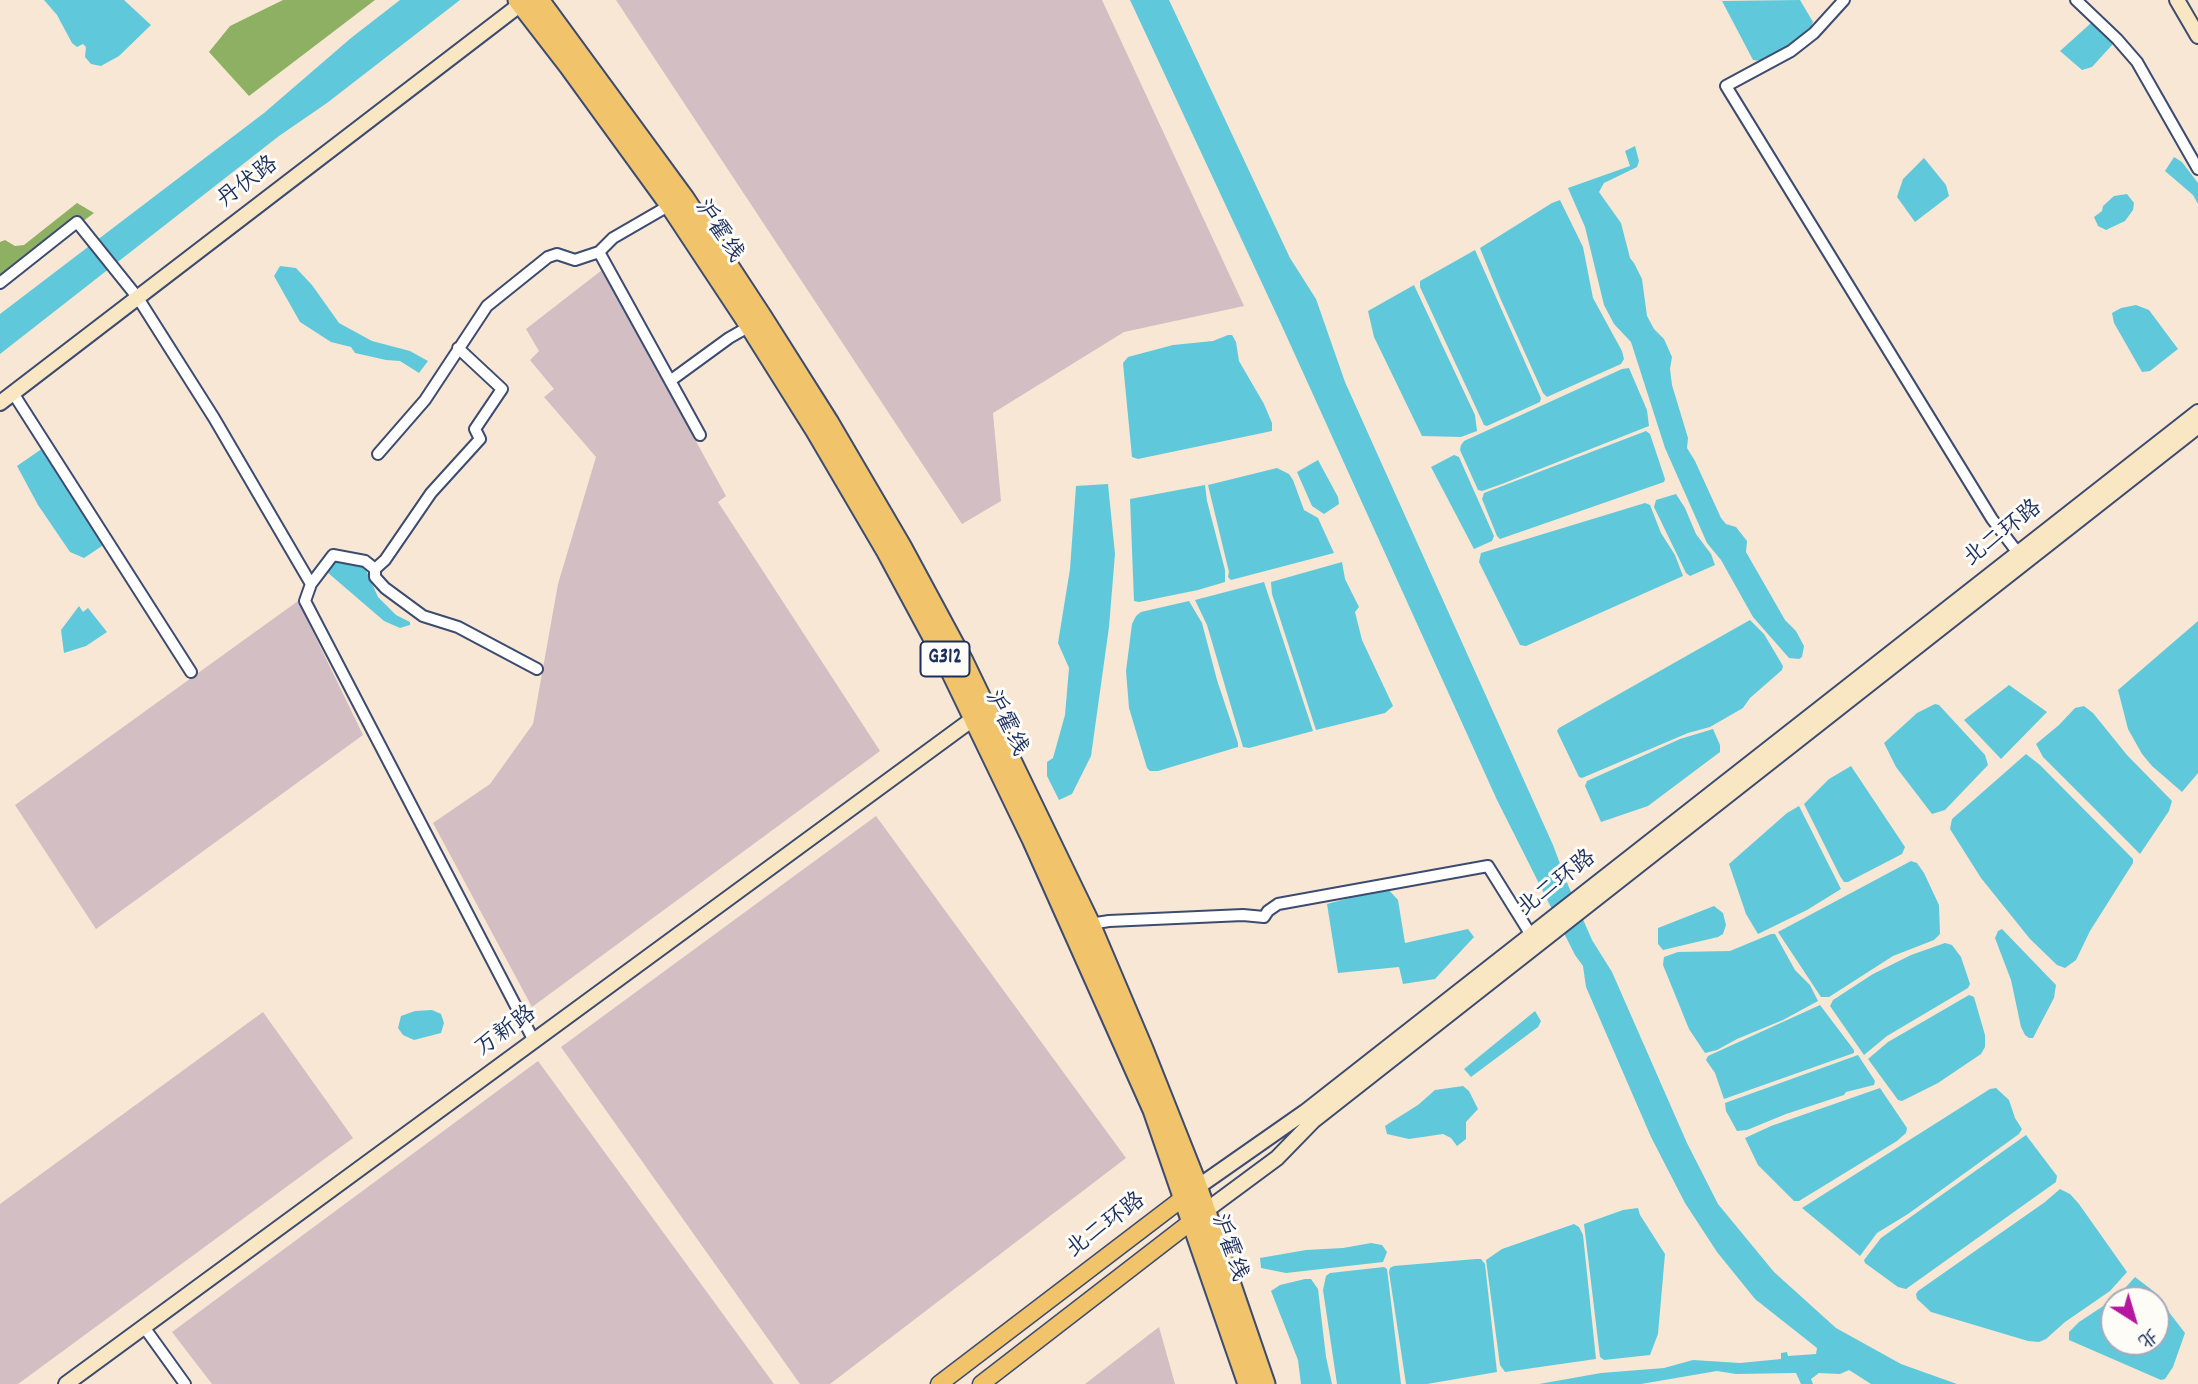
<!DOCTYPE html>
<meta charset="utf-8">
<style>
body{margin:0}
#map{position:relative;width:2198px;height:1384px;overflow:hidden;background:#f8e7d4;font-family:Dekko,"LXGW WenKai TC",sans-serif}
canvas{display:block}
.north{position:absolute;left:2100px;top:1286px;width:70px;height:70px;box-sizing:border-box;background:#fdfcf7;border:2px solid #a3aaba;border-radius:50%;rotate:143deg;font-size:19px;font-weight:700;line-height:28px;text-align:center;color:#1b2f5e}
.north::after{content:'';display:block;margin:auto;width:24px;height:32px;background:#b5179e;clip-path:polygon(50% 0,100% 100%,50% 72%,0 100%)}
</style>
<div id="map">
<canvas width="2198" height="1384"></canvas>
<div class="north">北</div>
</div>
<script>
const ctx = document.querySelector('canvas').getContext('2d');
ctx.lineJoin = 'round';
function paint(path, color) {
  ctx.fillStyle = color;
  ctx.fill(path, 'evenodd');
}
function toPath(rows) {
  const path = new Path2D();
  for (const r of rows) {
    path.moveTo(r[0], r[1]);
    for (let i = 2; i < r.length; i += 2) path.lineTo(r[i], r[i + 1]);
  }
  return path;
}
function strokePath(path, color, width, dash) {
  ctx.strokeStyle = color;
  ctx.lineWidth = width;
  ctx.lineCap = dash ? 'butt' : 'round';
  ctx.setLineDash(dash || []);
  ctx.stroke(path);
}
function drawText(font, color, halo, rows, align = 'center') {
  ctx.font = font + ' Dekko,"LXGW WenKai TC",sans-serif';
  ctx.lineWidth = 6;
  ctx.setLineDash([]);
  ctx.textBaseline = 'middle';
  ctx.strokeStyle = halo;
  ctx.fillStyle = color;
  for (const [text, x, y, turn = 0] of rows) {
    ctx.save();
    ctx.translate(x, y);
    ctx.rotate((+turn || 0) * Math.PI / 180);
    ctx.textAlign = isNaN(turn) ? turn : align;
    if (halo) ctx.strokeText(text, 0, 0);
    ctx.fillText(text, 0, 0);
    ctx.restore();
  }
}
paint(toPath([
 [616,0,1102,0,1244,306,1124,332,993,413,1001,501,962,524],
 [602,270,726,496,718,502,880,751,532,1007,433,823,490,784,533,724,558,584,596,457,544,397,554,389,530,360,539,351,526,329],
 [298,601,363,735,96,929,15,805],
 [876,816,1126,1158,830,1384,800,1384,561,1047],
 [263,1012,353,1138,18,1384,0,1384,0,1204],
 [538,1061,774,1384,212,1384,172,1332],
 [1159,1327,1175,1384,1085,1384]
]), '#d2bec3');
paint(toPath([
 [283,0,375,0,249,96,209,52,230,26],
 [77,203,94,213,0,283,0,242,5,240,15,246,24,245]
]), '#8db063');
paint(toPath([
 [44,0,124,0,151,25,119,56,101,66,91,64,85,57,86,47,83,44,77,47,72,43,57,15],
 [400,0,460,0,327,103,279,136,0,354,0,314,264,113,351,38],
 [1130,0,1169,0,1290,258,1316,299,1345,382,1553,845,1568,885,1592,940,1612,972,1687,1143,1718,1204,1774,1272,1836,1328,1901,1364,1957,1384,1871,1384,1849,1370,1840,1374,1819,1373,1811,1379,1813,1384,1801,1384,1796,1373,1736,1374,1717,1371,1641,1384,1539,1384,1601,1373,1664,1368,1693,1360,1740,1363,1781,1359,1781,1353,1787,1352,1788,1356,1816,1354,1817,1348,1755,1299,1717,1252,1685,1203,1651,1137,1586,987,1583,966,1575,955,1497,800,1281,324],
 [1800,0,1813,22,1810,29,1784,48,1761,61,1753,60,1722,1],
 [2091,23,2113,44,2092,67,2082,70,2060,51],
 [1635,146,1639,161,1637,167,1604,183,1599,192,1621,223,1630,258,1634,263,1642,279,1647,316,1654,329,1664,339,1672,357,1670,369,1672,385,1688,438,1687,448,1695,461,1721,518,1726,524,1736,527,1747,541,1746,552,1785,620,1796,631,1804,646,1802,657,1799,659,1789,658,1753,617,1721,560,1707,543,1665,448,1631,342,1614,324,1604,305,1585,227,1568,188,1630,166,1625,151],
 [2174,157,2182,162,2198,183,2198,204,2193,195,2165,171],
 [1924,158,1946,185,1949,196,1915,222,1897,197,1903,179],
 [2127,194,2134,203,2133,210,2125,221,2106,230,2098,226,2094,217,2102,211,2103,206,2114,196],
 [1560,200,1583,247,1593,298,1622,351,1624,359,1621,364,1547,397,1543,393,1501,300,1480,248,1552,203],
 [1475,250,1541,398,1540,402,1487,426,1484,425,1420,287,1420,281],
 [280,266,296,268,312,285,339,323,372,341,410,351,428,361,419,373,400,361,386,360,355,353,351,347,331,342,300,322,274,276],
 [1414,285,1475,415,1477,431,1461,437,1422,436,1374,337,1368,311],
 [2136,305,2149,310,2178,349,2150,371,2142,372,2114,323,2112,313,2121,308],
 [1228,335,1232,335,1236,342,1239,361,1264,404,1272,423,1272,431,1138,459,1132,457,1124,374,1123,363,1128,357,1173,345,1213,341],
 [1629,368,1647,410,1649,426,1502,484,1482,491,1478,490,1460,450,1461,445,1464,441,1622,369],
 [1646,431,1650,434,1665,479,1664,482,1500,539,1497,536,1482,499,1484,493],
 [43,448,102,541,102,546,84,558,70,552,38,505,17,466],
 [1454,455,1459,457,1494,536,1492,541,1474,549,1431,467],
 [1318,460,1338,497,1339,504,1324,514,1312,506,1297,472],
 [1277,468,1289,474,1293,480,1304,510,1318,518,1334,553,1231,580,1228,577,1229,572,1208,485],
 [1108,484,1115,554,1109,627,1091,756,1072,794,1059,800,1047,776,1047,762,1053,758,1065,715,1069,668,1058,643,1070,569,1076,486],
 [1205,485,1207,501,1225,570,1225,582,1198,590,1139,602,1134,601,1130,499],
 [1676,494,1685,508,1696,534,1711,554,1715,565,1690,576,1686,573,1654,507,1656,500],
 [1645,503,1650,505,1661,533,1675,555,1683,576,1526,646,1520,645,1479,562,1481,553],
 [334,562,359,565,366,570,378,597,396,615,410,622,410,625,400,628,384,621,327,572],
 [1342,562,1345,579,1359,607,1355,612,1362,640,1393,706,1385,713,1316,730,1272,594,1271,582],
 [1264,582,1313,731,1249,748,1243,747,1207,625,1195,600],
 [1189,601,1202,623,1217,680,1238,743,1238,747,1158,771,1150,771,1147,768,1129,708,1126,671,1132,624,1136,616,1141,612],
 [79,606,83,612,88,608,107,632,86,646,64,653,61,630],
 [1750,620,1764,634,1783,666,1782,670,1750,698,1743,708,1710,727,1688,733,1582,778,1579,777,1557,731,1559,728],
 [2198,621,2198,773,2182,792,2152,766,2142,754,2128,729,2118,690],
 [2009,685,2047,712,2001,759,1964,720],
 [1935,704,1939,705,1985,755,1988,765,1945,810,1932,814,1896,767,1884,743,1917,713],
 [2084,706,2093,713,2127,755,2172,801,2169,811,2140,854,2043,757,2036,744,2059,725,2075,708],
 [1713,729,1720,745,1720,752,1648,806,1601,822,1585,786,1587,781,1680,739],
 [2026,754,2040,765,2133,859,2133,863,2090,931,2076,960,2065,968,2057,965,2030,939,1981,878,1950,829,1952,819],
 [1851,766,1905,847,1902,854,1848,882,1844,882,1840,876,1804,804,1829,779],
 [1799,806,1841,889,1807,910,1758,934,1746,914,1729,864,1787,813],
 [1911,861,1917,863,1924,873,1939,905,1940,934,1934,940,1893,956,1829,997,1821,997,1778,932],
 [1387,888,1398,900,1405,943,1468,929,1474,937,1435,979,1403,984,1399,967,1338,973,1327,904],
 [1714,906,1723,913,1726,925,1723,934,1718,937,1663,950,1658,944,1658,928],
 [2002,929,2056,985,2054,998,2033,1038,2029,1038,2025,1035,2021,1027,2011,980,1995,938,1998,931],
 [1771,934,1775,934,1795,970,1810,985,1818,1001,1783,1020,1737,1039,1717,1050,1705,1053,1689,1029,1663,965,1664,957,1678,952,1730,951],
 [1945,943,1952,945,1961,957,1970,984,1968,988,1887,1036,1864,1055,1830,1006,1833,1000,1873,974,1911,955],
 [1969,995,1974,997,1985,1035,1985,1047,1981,1054,1938,1083,1902,1101,1898,1100,1868,1059,1888,1042],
 [1820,1005,1854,1050,1854,1053,1724,1099,1715,1073,1706,1060,1708,1056],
 [432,1010,441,1014,444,1023,441,1033,414,1040,403,1035,398,1028,401,1016,415,1011],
 [1535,1011,1541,1021,1538,1027,1471,1077,1464,1069],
 [1858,1055,1875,1081,1874,1085,1846,1092,1844,1095,1786,1114,1747,1130,1737,1131,1726,1111,1725,1103],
 [1463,1086,1469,1091,1478,1109,1466,1122,1466,1139,1457,1146,1451,1138,1443,1134,1409,1139,1387,1134,1385,1126,1391,1122,1418,1105,1435,1090],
 [1880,1088,1907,1128,1906,1133,1897,1141,1799,1201,1794,1201,1758,1165,1745,1138,1771,1126],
 [1996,1088,2009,1100,2015,1118,2022,1129,2019,1134,1908,1214,1877,1233,1860,1256,1802,1208,1990,1089],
 [2026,1135,2057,1176,2056,1182,1906,1289,1898,1287,1865,1263,1864,1260,1881,1238],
 [2060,1189,2070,1194,2079,1204,2127,1272,2110,1291,2065,1322,2046,1339,2039,1342,2028,1341,1931,1312,1917,1299,1916,1294,1918,1291,2045,1202],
 [1638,1208,1640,1215,1665,1254,1658,1334,1650,1355,1604,1360,1600,1357,1584,1224,1623,1210],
 [1574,1224,1579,1227,1583,1235,1596,1359,1505,1372,1500,1365,1486,1260,1502,1249],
 [1371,1243,1382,1245,1387,1252,1383,1262,1286,1273,1261,1268,1260,1258,1306,1250,1343,1248],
 [1476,1259,1481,1259,1485,1264,1497,1372,1427,1384,1406,1384,1389,1272,1390,1268,1394,1266],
 [1384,1267,1387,1269,1401,1384,1337,1384,1323,1290,1326,1276,1330,1273],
 [2135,1277,2152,1290,2185,1333,2173,1367,2165,1379,2161,1380,2069,1340,2069,1332,2079,1322,2117,1297],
 [2114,1300,2156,1300,2156,1342,2114,1342],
 [1305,1279,1311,1279,1318,1289,1326,1357,1332,1384,1301,1384,1298,1360,1271,1291,1280,1285]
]), '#5fc9db');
const street = toPath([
 [1844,0,1814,33,1791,51,1726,86,1992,519,2018,553],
 [2076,0,2117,39,2137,62,2198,169],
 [670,205,613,238,599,252,700,435],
 [0,283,77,222,138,298,214,418,311,584,305,601,534,1041],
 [670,381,729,338,750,326],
 [13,393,191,672],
 [378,454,425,400,487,306,548,257,557,254,575,260,599,252],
 [375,569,375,577,385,588,423,616,458,627,537,669],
 [311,584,333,555,365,561,375,569,385,560,431,493,480,439,475,429,502,389,458,348],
 [1090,924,1109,921,1243,915,1264,917,1268,911,1278,904,1488,866,1531,935],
 [144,1327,185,1384]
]);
const secondary = toPath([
 [2177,0,2198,36],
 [0,403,526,0],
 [1192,1191,1305,1112,2198,412],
 [1200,1215,1277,1158,1313,1121,2198,426],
 [66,1384,974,718]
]);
const primary = toPath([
 [939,1384,1183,1198],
 [981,1384,1192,1221]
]);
const highway = toPath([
 [518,0,569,66,670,205,750,326,816,431,887,552,950,669,1032,839,1153,1110,1248,1384],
 [539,0,684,198,762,317,829,423,901,546,963,661,1090,924,1143,1049,1195,1180,1265,1384]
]);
strokePath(street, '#3c4b70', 14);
strokePath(secondary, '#3c4b70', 18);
strokePath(primary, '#3c4b70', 19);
strokePath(highway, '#3c4b70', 23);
strokePath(street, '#fff', 10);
strokePath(secondary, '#f9e7c3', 14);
strokePath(primary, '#f1c36a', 16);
strokePath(highway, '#f1c36a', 19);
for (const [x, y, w] of [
 [945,659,49]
]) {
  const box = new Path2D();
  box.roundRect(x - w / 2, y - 17.5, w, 35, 5);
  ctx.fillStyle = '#fdfcf7';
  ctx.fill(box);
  strokePath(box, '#1b2f5e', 2);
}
drawText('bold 21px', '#1b2f5e', null, [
 ["G312",945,659]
]);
drawText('23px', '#1b2f5e', '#fdfcf7', [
 ["丹伏路",249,184,-37],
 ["沪霍线",717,232,57],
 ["北二环路",2004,535,-38],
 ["沪霍线",1004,724,64],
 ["北二环路",1558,885,-38],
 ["万新路",507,1033,-36],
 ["北二环路",1107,1227,-37],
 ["沪霍线",1227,1248,71]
]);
</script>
